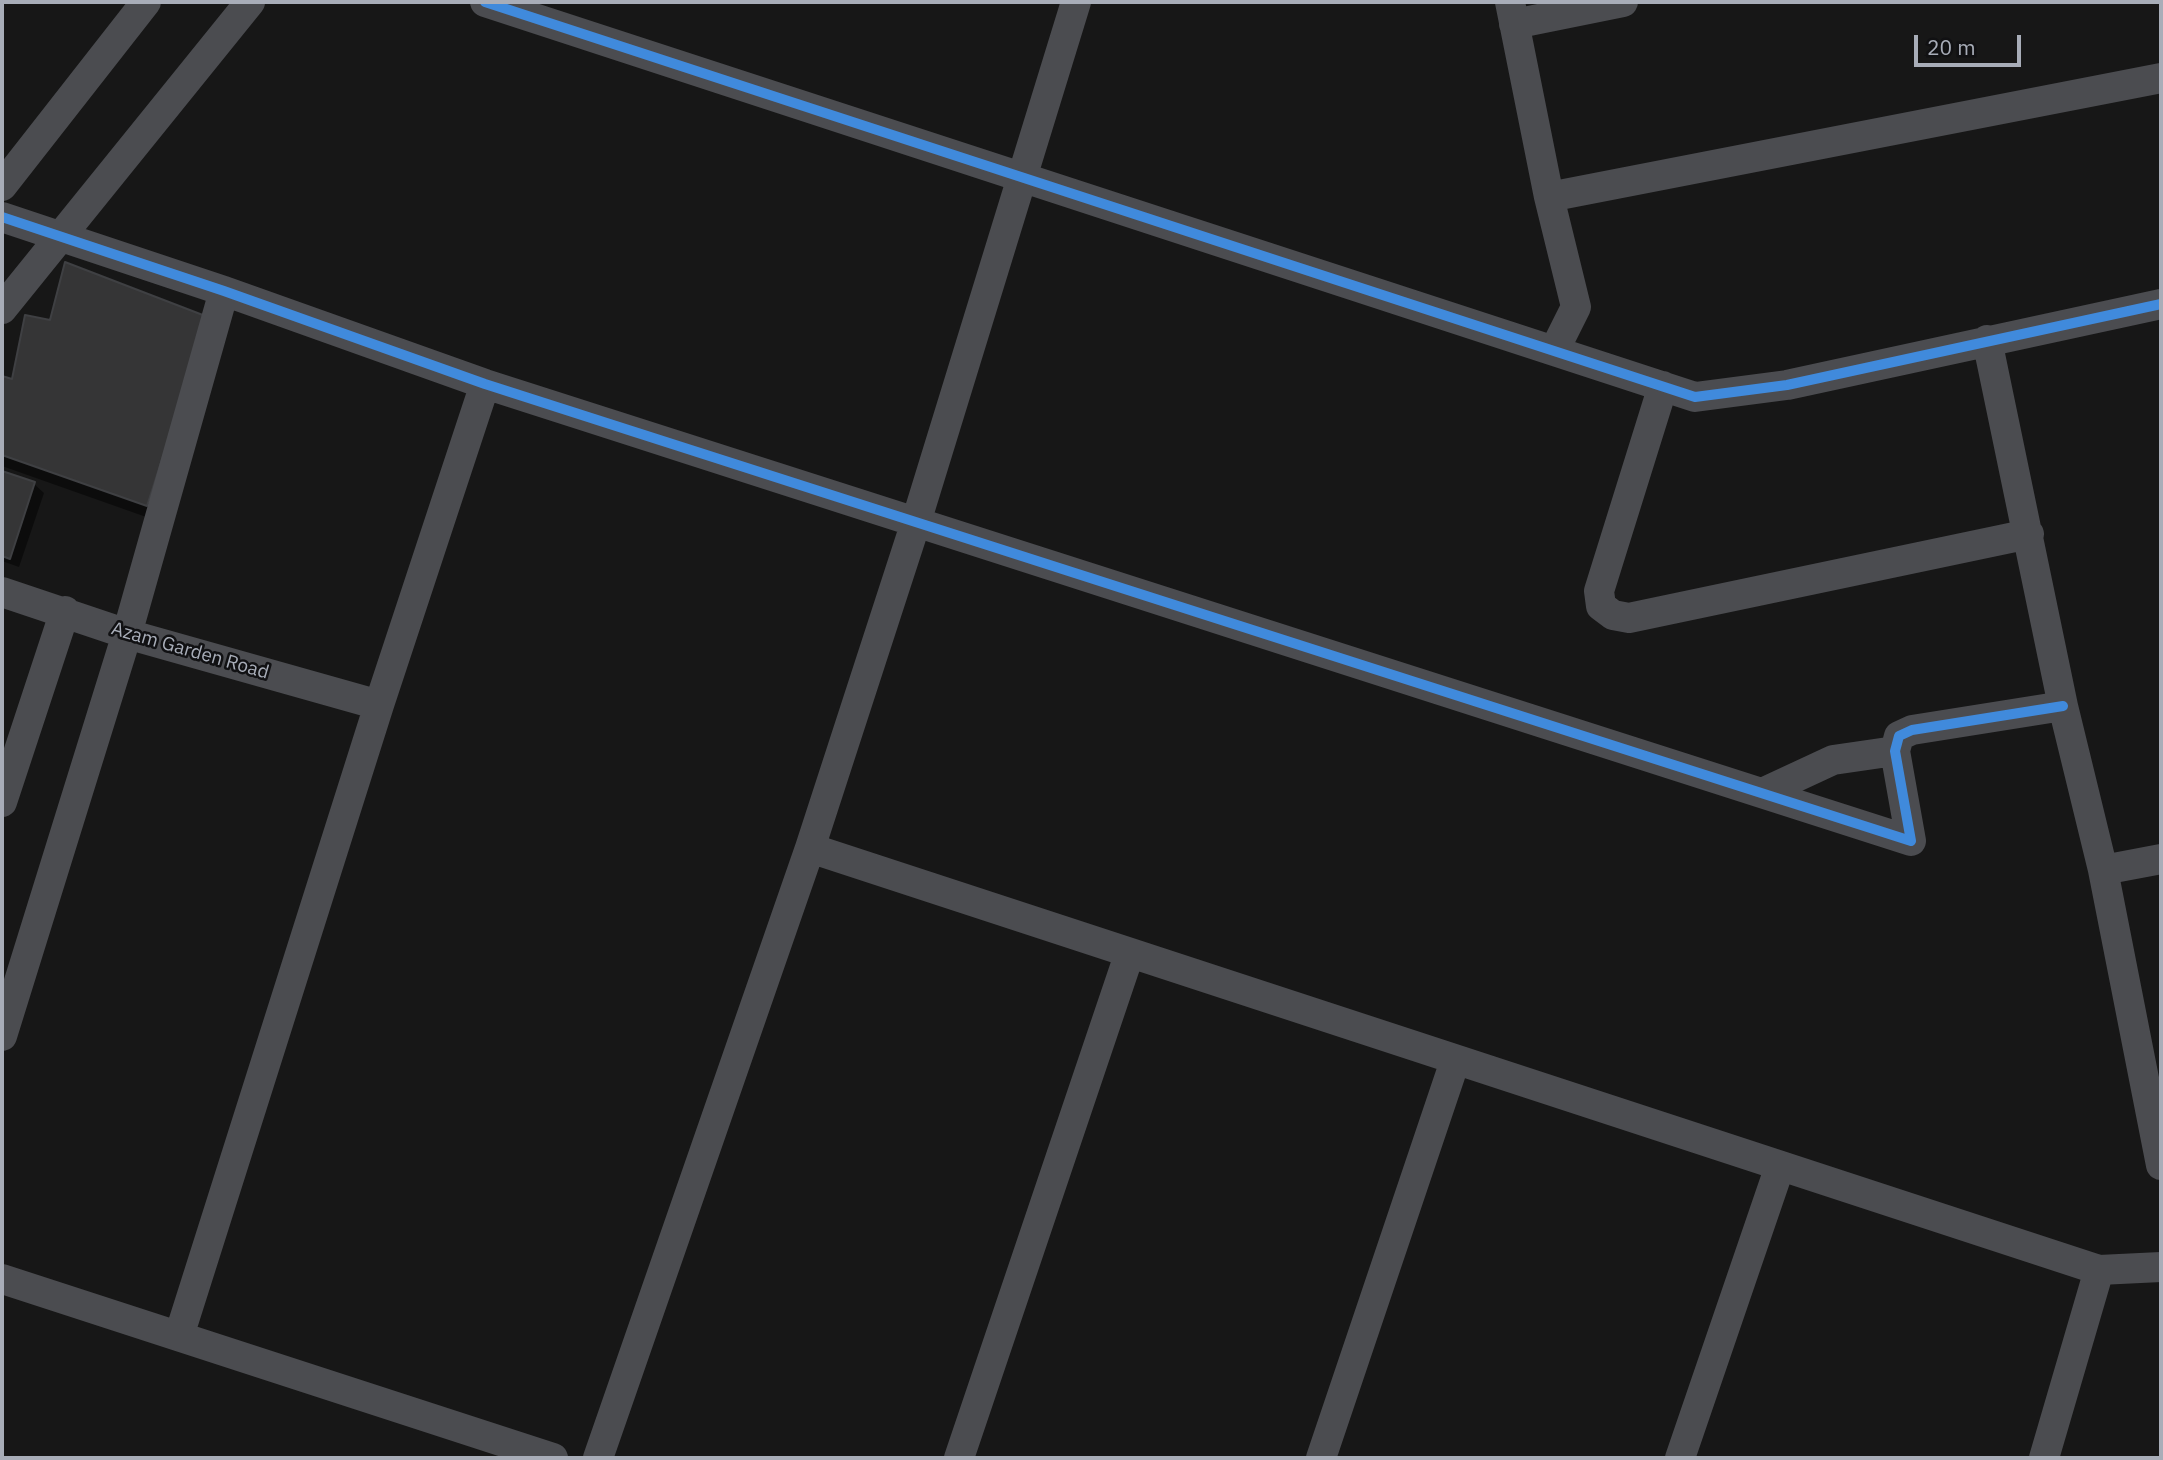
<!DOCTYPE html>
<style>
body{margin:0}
#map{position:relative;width:2163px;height:1460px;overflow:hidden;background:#171717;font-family:"IBM Plex Sans",sans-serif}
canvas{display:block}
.frame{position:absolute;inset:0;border:4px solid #a8adb8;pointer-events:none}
.scale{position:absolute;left:1914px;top:35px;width:107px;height:32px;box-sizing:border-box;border:4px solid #a8adb8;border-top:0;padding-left:9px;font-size:21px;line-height:24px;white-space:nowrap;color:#a8adb8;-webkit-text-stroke:5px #111113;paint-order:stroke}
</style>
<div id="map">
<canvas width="2163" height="1460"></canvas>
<div class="frame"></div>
<div class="scale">20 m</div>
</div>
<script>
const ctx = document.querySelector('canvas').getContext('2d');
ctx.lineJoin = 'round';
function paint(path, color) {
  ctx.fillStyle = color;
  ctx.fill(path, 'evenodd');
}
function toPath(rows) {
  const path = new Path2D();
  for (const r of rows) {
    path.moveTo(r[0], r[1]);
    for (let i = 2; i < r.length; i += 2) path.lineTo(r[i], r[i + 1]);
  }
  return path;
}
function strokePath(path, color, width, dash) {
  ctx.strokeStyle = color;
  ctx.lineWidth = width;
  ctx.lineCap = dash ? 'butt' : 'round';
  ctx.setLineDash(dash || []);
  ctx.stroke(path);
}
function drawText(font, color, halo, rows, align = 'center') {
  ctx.font = font + ' "IBM Plex Sans",sans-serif';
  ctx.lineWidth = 5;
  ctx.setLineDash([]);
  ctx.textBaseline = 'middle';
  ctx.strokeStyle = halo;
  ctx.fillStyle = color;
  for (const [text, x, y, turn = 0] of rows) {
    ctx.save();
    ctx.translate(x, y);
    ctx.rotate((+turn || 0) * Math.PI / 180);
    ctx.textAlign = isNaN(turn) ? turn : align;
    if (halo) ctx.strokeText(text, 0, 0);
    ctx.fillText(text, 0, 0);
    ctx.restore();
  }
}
paint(toPath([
 [207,318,166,524,2,466,2,378,13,381,52,322],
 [2,473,34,484,44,493,19,567,2,561]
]), '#0007');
const building = toPath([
 [65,262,208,317,147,506,2,455,2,376,12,379,25,315,50,320,65,262],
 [2,471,35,482,10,559,2,556,2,471]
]);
paint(building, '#353536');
strokePath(building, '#3f4043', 2);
strokePath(toPath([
 [485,2,1695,397,1787,385,2161,304],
 [1510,2,1549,197,1576,307,1555,349],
 [1514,24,1623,2],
 [2,186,146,2],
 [1549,197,2161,78],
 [2,217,224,291,485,384,1911,841,1895,751,1899,736,1912,730,2063,706],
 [2,309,250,2],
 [1987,340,2063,706,2103,870,2161,1165],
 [1663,386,1599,591,1601,606,1613,615,1629,618,2029,534],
 [2,592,127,634,379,705],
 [1762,793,1833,760,1895,751],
 [2,802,65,611],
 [810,848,2099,1270,2161,1267],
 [2103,870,2161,859],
 [2,1036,127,634,224,291],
 [2,1279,553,1458],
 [179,1336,379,705,485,384],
 [598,1458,810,848,916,522,1076,2],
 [959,1458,1129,955],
 [1321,1458,1455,1061],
 [1680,1458,1780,1166],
 [2044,1458,2099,1270]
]), '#4b4c50', 30);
strokePath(toPath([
 [485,2,1695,397,1787,385,2161,304],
 [2,217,224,291,485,384,1911,841,1895,751,1899,736,1912,730,2063,706]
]), '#408adc', 10);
drawText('19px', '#a8adb8', '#111113', [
 ["Azam Garden Road",190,651,16]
]);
</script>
